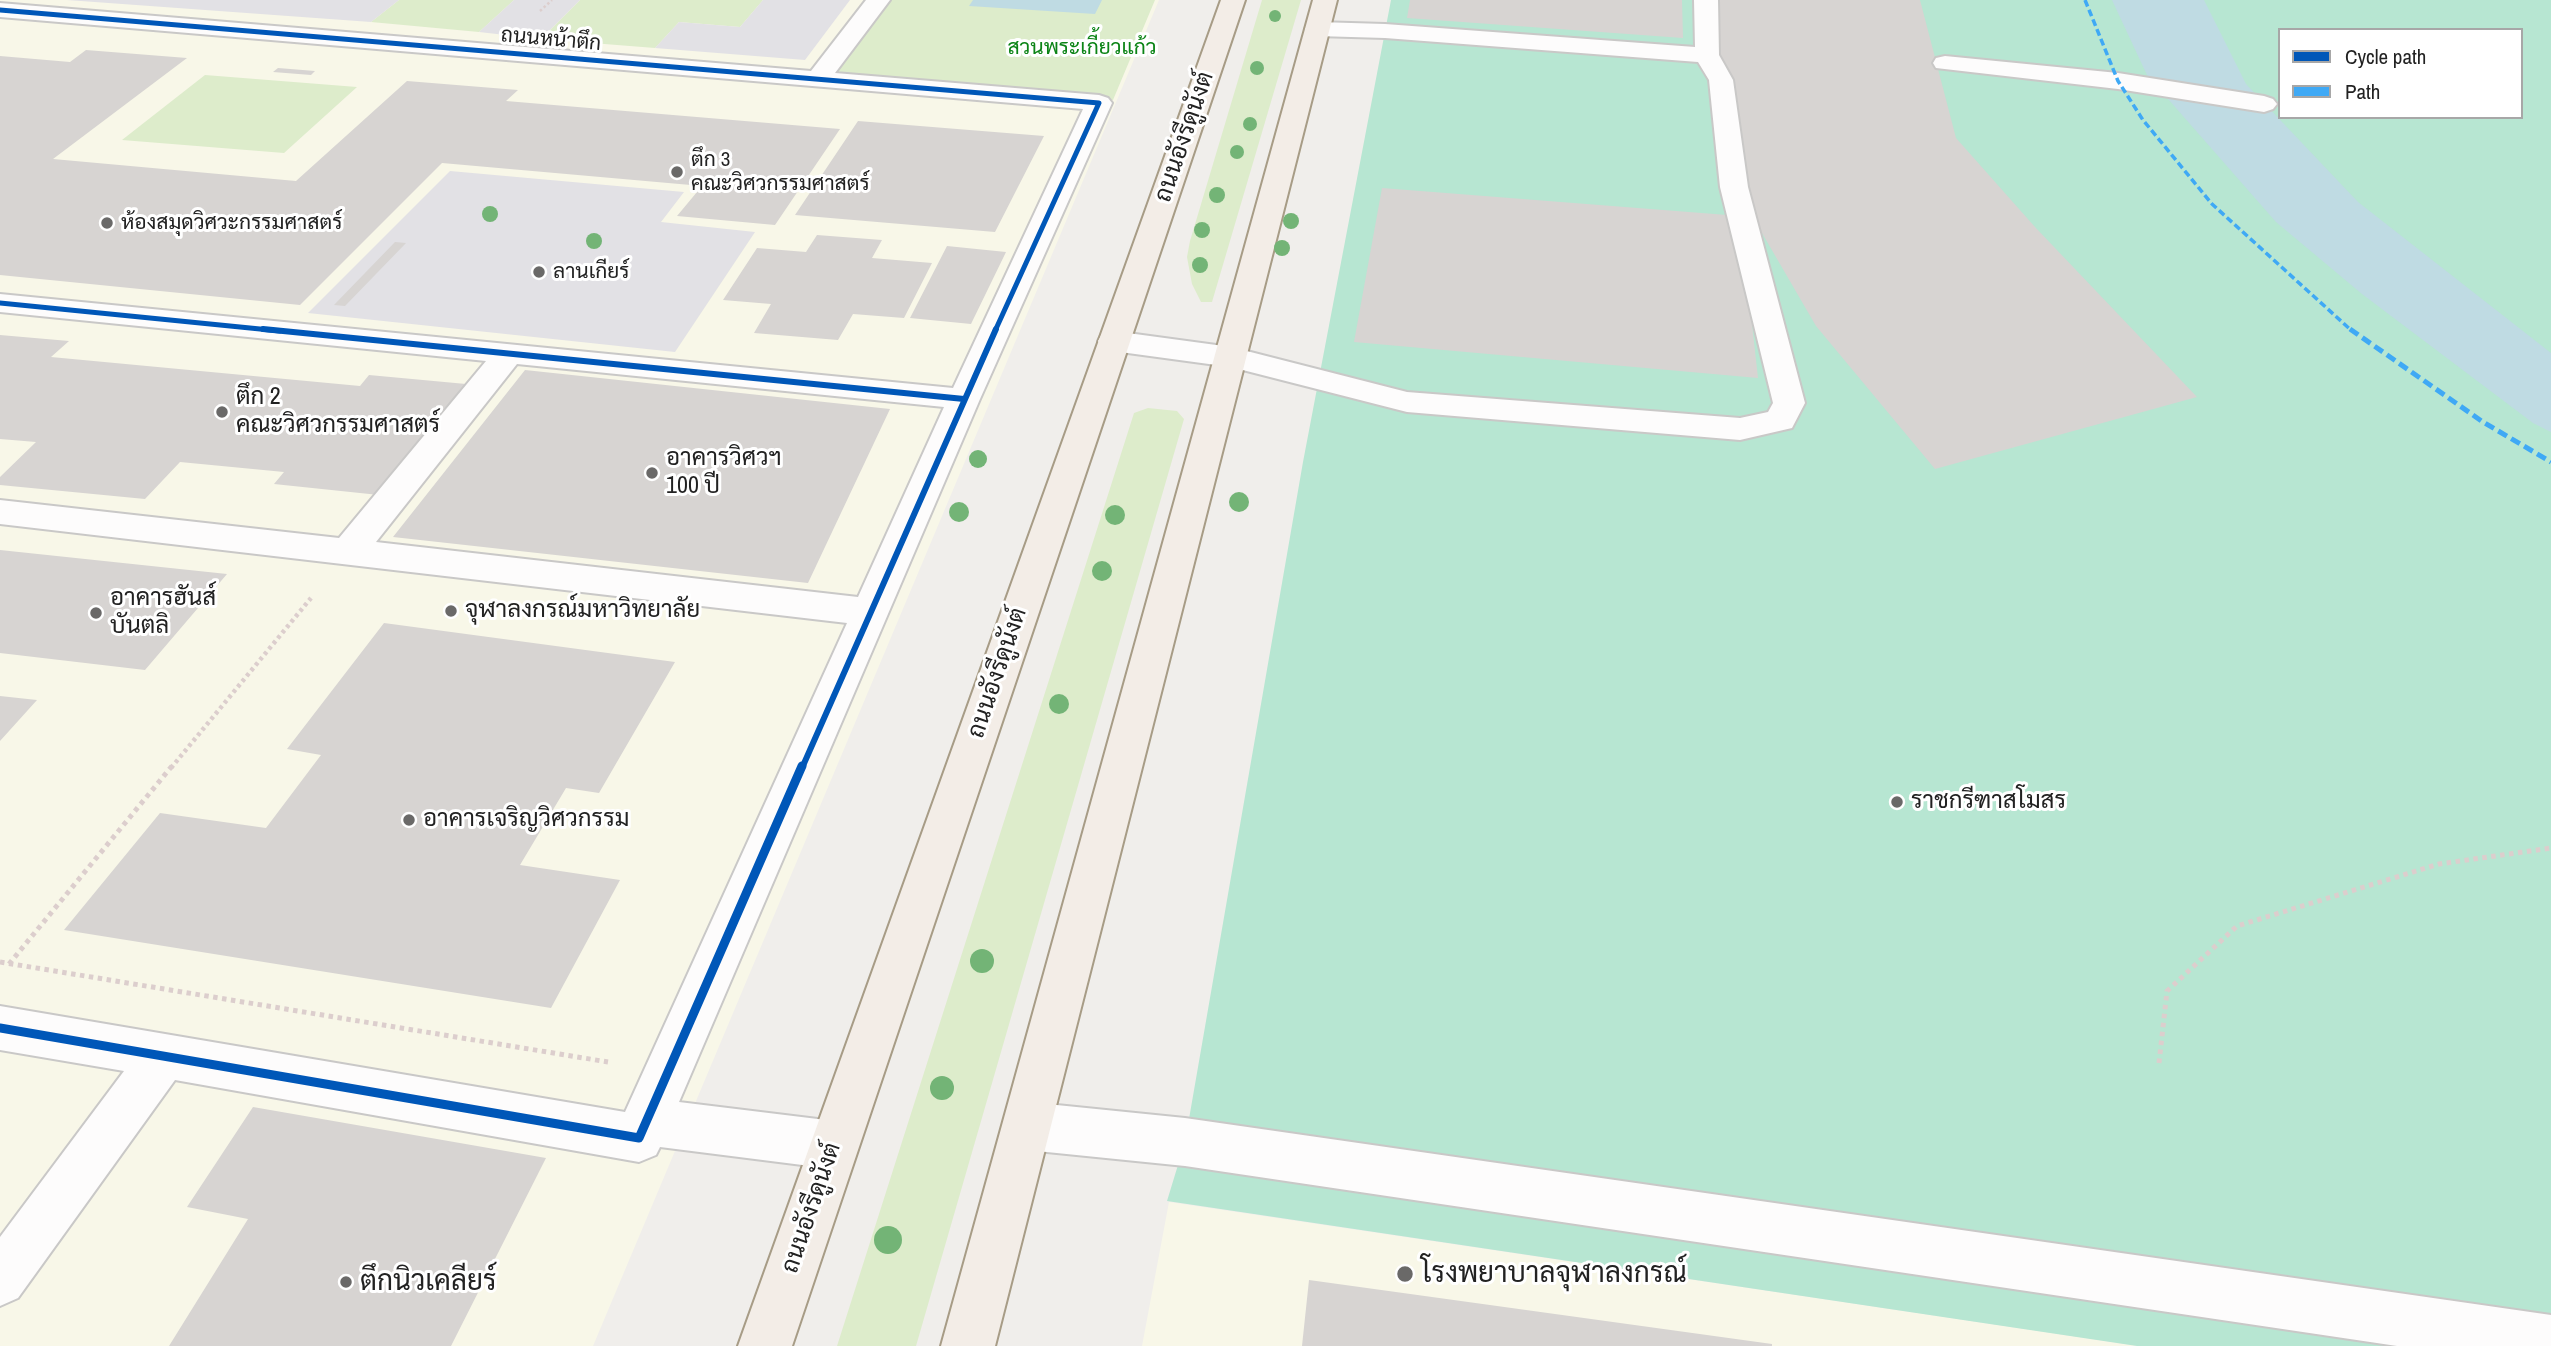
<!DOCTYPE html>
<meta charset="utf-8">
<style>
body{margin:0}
#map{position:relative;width:2551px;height:1346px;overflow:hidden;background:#f0eeeb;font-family:"Archivo Narrow",sans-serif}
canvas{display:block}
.legend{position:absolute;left:2278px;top:28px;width:245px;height:91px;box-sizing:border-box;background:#fff;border:2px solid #a7a7a7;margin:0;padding:9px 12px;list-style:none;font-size:21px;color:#222}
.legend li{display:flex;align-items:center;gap:14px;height:35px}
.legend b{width:35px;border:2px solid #a7a7a7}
</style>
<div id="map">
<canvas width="2551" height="1346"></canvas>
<ul class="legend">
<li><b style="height:9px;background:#0057b8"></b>Cycle path</li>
<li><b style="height:9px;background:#3fa9f5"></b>Path</li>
</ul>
</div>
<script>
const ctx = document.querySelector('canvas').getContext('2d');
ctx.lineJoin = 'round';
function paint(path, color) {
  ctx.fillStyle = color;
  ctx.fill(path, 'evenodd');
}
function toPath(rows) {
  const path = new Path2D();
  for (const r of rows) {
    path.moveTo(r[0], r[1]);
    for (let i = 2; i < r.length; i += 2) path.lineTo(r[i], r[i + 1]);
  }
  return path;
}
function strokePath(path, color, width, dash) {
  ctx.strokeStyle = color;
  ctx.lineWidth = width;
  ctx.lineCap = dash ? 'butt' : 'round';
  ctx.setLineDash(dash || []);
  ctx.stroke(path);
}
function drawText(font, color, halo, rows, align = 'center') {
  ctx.font = font + ' "Archivo Narrow",Sarabun,sans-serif';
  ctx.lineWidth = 6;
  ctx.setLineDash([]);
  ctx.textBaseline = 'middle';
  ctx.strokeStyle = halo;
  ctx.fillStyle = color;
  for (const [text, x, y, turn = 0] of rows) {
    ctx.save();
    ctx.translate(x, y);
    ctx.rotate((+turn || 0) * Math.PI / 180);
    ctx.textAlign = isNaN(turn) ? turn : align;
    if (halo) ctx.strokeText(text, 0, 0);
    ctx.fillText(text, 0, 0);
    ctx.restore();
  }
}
paint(toPath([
 [0,0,1159,0,593,1346,0,1346],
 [1169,1202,2139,1346,1142,1346]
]), '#f8f7e8');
paint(toPath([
 [399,0,514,0,479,32,371,22],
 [580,0,763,0,740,27,679,22,655,48,541,39],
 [884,0,1155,0,1113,100,828,74],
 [1262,0,1301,0,1212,302,1201,302,1192,284,1187,257,1190,241],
 [205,75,357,87,284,153,122,140],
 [1148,408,1177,411,1184,419,916,1346,837,1346,1134,413]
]), '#ddeccb');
paint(toPath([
 [1391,0,2551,0,2551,1346,2137,1346,1167,1201,1185,1142,1303,462],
 [2280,30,2521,30,2521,117,2280,117]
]), '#b7e6d2');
paint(toPath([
 [67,0,399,0,371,22],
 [514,0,580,0,541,39,479,32],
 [763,0,850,0,805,60,655,48,679,22,740,27],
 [450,171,684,192,661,222,755,232,675,352,308,313]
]), '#e2e1e5');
paint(toPath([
 [973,0,1102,0,1095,14,969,6],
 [2112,0,2204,0,2246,84,2358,202,2551,353,2551,432,2533,423,2362,294,2276,222,2147,75]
]), '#bfdbe3');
paint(toPath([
 [1410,0,1682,0,1683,38,1407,18],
 [1715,0,1920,0,1956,138,2035,227,2197,397,1935,469,1816,326,1737,190,1716,42],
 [86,50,187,58,53,159,296,181,407,81,518,90,506,101,840,129,775,225,677,216,702,186,442,163,300,305,0,275,0,56,70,62],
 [278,68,315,71,311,75,273,72],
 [858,121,1044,136,995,232,795,215],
 [1382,188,1740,216,1758,378,1354,342],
 [817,235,882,240,872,258,932,263,904,318,853,314,838,340,754,333,771,304,723,300,757,248,806,252],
 [395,242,406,243,345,306,334,305],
 [947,246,1006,252,971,324,910,318],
 [0,335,69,341,51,357,360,386,369,375,466,384,379,495,274,484,284,472,180,462,145,499,0,485,0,477,36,442,0,439],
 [525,370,890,409,808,583,393,537],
 [0,550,227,574,145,670,0,653],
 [384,623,675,662,599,793,566,788,520,865,620,880,551,1008,64,930,160,813,266,828,321,755,287,749],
 [0,696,37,700,0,741],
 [253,1107,546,1158,451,1346,169,1346,248,1219,187,1207],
 [1309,1280,1772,1344,1772,1346,1302,1346]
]), '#d7d4d2');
const minor = toPath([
 [866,0,890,0,835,73,1099,95,1108,98,1112,103,980,399,679,1102,834,1121,851,1128,859,1145,851,1162,834,1169,660,1147,656,1155,639,1162,175,1080,18,1298,0,1306,0,1237,124,1071,0,1050,0,1006,625,1112,847,623,0,524,0,500,339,538,486,361,0,312,0,294,953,388,1083,109,0,17,0,3,811,71,866,0],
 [517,364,944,407,858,597,376,542,517,364],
 [1694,0,1718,0,1719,55,1733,80,1748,187,1805,403,1792,428,1740,440,1407,412,1231,367,1113,351,1102,348,1098,341,1102,334,1113,331,1231,347,1407,392,1740,418,1768,412,1773,403,1720,187,1709,80,1698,62,1385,38,1317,36,1309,34,1305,29,1309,24,1317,22,1385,24,1695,47,1694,0],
 [1945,56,2118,73,2264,96,2273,99,2277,104,2273,109,2264,112,2118,89,1936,68,1933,63,1936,58,1945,56],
 [1027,1102,1185,1118,2551,1315,2551,1346,2397,1346,1185,1166,1027,1150,1010,1143,1003,1126,1010,1109,1027,1102]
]);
const major = toPath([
 [1221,0,1245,0,792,1346,738,1346,1221,0],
 [1313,0,1337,0,995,1346,941,1346,1313,0]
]);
strokePath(minor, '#c9c8c7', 4);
strokePath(major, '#a79c86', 4);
strokePath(toPath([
 [540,11,552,0]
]), '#dccecd', 2.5, [2.5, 2.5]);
strokePath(toPath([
 [171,768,311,598]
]), '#dccecd', 4.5, [3.5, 3.5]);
strokePath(toPath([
 [0,962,608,1062],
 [9,964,172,766],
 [2159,1063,2167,991,2237,926,2439,864,2551,848]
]), '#dccecd', 5, [4.5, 4.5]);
paint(minor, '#fdfcfc');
paint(major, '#f3ede7');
strokePath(toPath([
 [2085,0,2118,81,2143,120,2212,204,2352,331]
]), '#3fa9f5', 3.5, [7, 3.5]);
strokePath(toPath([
 [2350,329,2483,422,2551,462]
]), '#3fa9f5', 5, [10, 5]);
strokePath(toPath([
 [0,10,1099,103,995,331],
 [0,303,280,331]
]), '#0057b8', 5);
strokePath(toPath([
 [263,329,964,399],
 [802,768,996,329]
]), '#0057b8', 6);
strokePath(toPath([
 [0,1028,639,1138,802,766]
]), '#0057b8', 9);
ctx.fillStyle = '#73b476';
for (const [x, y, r] of [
 [1275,16,6],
 [1257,68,7],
 [1250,124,7],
 [1237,152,7],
 [1217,195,8],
 [490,214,8],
 [1291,221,8],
 [1202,230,8],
 [594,241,8],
 [1282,248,8],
 [1200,265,8],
 [978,459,9],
 [1239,502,10],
 [959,512,10],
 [1115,515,10],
 [1102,571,10],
 [1059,704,10],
 [982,961,12],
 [942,1088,12],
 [888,1240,14]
]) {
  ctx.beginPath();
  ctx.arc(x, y, r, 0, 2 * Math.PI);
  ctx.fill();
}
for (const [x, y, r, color] of [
 [677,172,7,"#6a6968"],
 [107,223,7,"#6a6968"],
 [539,272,7,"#6a6968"],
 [222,412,7,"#6a6968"],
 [652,473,7,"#6a6968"],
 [451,611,7,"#6a6968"],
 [96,613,7,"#6a6968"],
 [1897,802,7,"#6a6968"],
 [409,820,7,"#6a6968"],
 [1405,1274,9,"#6a6968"],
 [346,1282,7,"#6a6968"]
]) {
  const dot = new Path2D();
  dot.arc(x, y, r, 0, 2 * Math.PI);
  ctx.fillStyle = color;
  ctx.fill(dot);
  strokePath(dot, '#fff', 2.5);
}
drawText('21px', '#222', '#fff', [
 ["ถนนหน้าตึก",551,40,5]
]);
drawText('21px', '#0c8416', '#fff', [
 ["สวนพระเกี้ยวแก้ว",1082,48]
]);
drawText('21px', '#222', '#fff', [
 ["ตึก 3",691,160],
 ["คณะวิศวกรรมศาสตร์",691,184],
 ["ห้องสมุดวิศวะกรรมศาสตร์",121,223],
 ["ลานเกียร์",553,272]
], 'left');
drawText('24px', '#222', '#fff', [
 ["ถนนอังรีดูนังต์",1185,137,-71],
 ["ถนนอังรีดูนังต์",998,673,-71],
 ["ถนนอังรีดูนังต์",812,1208,-71]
]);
drawText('24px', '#222', '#fff', [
 ["ตึก 2",236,398],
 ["คณะวิศวกรรมศาสตร์",236,426],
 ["อาคารวิศวฯ",666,459],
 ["100 ปี",666,487],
 ["อาคารฮันส์",110,599],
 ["บันตลิ",110,627],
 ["จุฬาลงกรณ์มหาวิทยาลัย",465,611],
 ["ราชกรีฑาสโมสร",1911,802],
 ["อาคารเจริญวิศวกรรม",423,820]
], 'left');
drawText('28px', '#222', '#fff', [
 ["โรงพยาบาลจุฬาลงกรณ์",1421,1274],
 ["ตึกนิวเคลียร์",360,1282]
], 'left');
</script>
